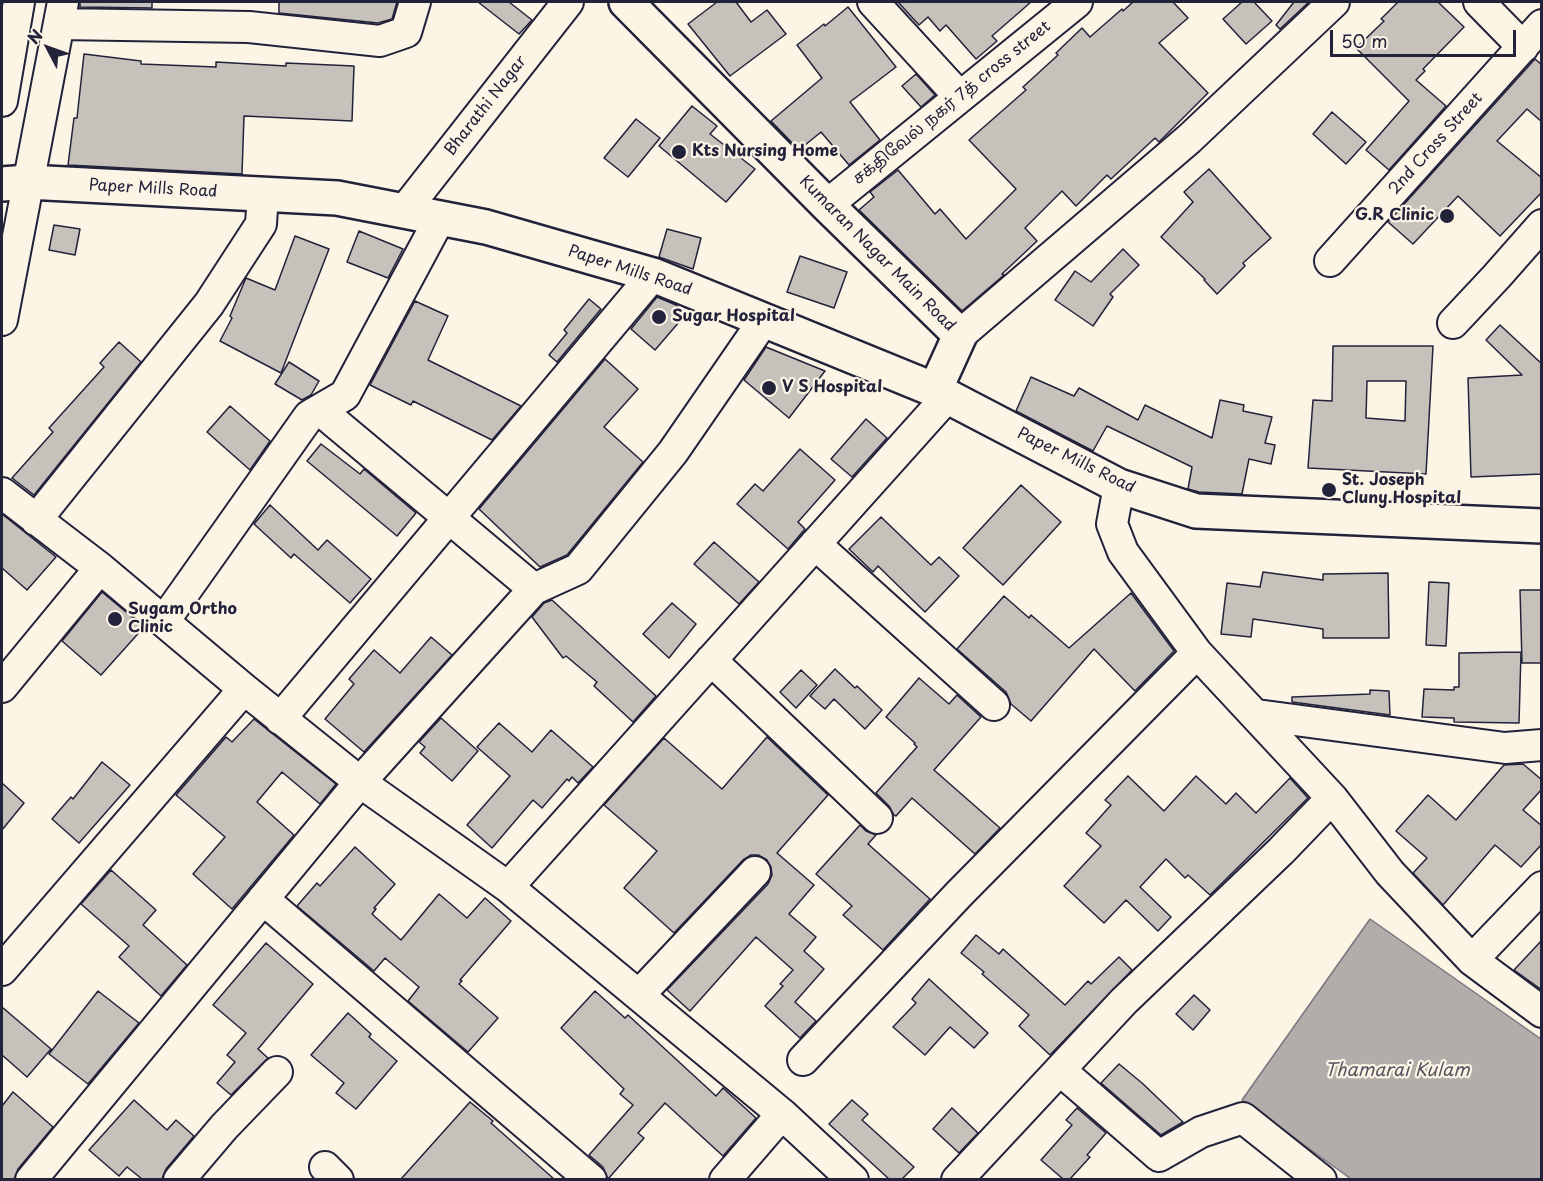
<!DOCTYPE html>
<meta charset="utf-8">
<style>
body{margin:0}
#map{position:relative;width:1543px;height:1181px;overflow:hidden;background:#fcf5e5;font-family:"Playpen Sans",sans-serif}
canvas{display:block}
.frame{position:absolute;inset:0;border:3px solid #22223b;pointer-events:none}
.north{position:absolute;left:18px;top:18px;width:60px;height:60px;-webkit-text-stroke:4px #fcf5e5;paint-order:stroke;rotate:311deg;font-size:16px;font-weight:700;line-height:24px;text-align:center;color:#22223b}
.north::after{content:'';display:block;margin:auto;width:21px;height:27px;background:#22223b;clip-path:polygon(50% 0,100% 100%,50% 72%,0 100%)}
.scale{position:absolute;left:1330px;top:30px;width:186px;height:27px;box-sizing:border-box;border:3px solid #22223b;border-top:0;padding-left:8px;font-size:18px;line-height:21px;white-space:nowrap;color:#22223b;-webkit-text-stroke:4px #fcf5e5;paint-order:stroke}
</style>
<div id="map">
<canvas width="1543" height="1181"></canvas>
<div class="frame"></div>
<div class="north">N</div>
<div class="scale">50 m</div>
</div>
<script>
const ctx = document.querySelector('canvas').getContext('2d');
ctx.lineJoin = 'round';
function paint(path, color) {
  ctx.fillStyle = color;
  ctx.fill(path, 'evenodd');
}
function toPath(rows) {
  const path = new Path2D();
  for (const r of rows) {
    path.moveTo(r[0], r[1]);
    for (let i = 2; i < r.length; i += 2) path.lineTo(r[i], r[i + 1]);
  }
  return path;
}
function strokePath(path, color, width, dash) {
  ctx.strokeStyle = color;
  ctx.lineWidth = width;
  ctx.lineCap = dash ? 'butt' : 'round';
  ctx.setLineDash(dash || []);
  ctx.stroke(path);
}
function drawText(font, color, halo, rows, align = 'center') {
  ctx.font = font + ' "Playpen Sans","Noto Sans Tamil",sans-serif';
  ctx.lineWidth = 4.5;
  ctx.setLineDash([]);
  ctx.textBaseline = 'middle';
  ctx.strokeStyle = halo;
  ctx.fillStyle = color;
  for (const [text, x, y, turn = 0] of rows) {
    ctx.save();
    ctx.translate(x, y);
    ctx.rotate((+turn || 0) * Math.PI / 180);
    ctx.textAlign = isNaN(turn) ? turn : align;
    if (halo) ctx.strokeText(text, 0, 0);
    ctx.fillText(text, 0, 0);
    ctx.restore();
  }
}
const water = toPath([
 [1370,919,1541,1039,1541,1179,1351,1179,1242,1100,1370,919]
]);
paint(water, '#b2adab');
strokePath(water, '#78757e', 1.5);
const building = toPath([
 [80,2,152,2,152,8,80,7,80,2],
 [279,2,397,2,392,19,378,23,279,13,279,2],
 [478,2,509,2,532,20,519,34,478,2],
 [717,2,736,2,751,22,767,10,786,34,730,76,688,24,717,2],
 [898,2,1031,2,992,36,997,41,976,59,946,25,940,31,928,17,919,25,898,2],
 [1133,2,1173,2,1188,18,1159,43,1208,93,1159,142,1155,138,1111,179,1107,175,1076,206,1062,191,1025,228,1037,241,1002,274,1004,275,962,311,859,210,874,197,870,192,898,170,935,214,940,209,966,239,1016,189,969,140,1026,90,1023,87,1058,55,1056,53,1082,28,1090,37,1122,9,1123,11,1133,2],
 [1242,2,1254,2,1272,21,1246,44,1223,19,1242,2],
 [1294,2,1309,2,1280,29,1276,25,1294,2],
 [1398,2,1438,2,1464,27,1423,69,1425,71,1416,80,1446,106,1389,170,1366,150,1409,101,1356,48,1384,21,1381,19,1398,2],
 [848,7,896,67,850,102,880,140,849,165,821,132,799,150,771,121,822,78,797,45,824,24,825,26,848,7],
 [84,54,141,61,141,64,216,67,216,62,286,66,286,63,354,66,352,121,244,116,242,174,68,165,74,118,77,118,84,54],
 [1535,59,1542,65,1542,122,1527,109,1497,141,1542,178,1542,192,1500,236,1458,196,1413,244,1388,222,1535,59],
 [916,74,935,95,921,107,902,86,916,74],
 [692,106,717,126,710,134,755,169,726,202,659,146,692,106],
 [1332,112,1366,142,1346,164,1313,134,1332,112],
 [636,119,660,138,628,177,604,158,636,119],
 [1209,169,1271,238,1243,263,1245,266,1217,294,1204,280,1205,279,1161,237,1193,202,1184,192,1209,169],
 [54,225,80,229,75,255,49,250,54,225],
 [667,229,701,238,693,269,659,257,667,229],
 [359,231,403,249,388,278,347,262,359,231],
 [295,236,329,249,281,373,220,341,232,318,230,316,246,278,275,290,295,236],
 [1123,249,1139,265,1110,294,1113,297,1093,326,1055,300,1075,271,1091,282,1123,249],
 [800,256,847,272,834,308,787,292,800,256],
 [657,297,676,305,686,314,655,350,631,329,657,297],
 [589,299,601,309,557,362,549,355,567,333,564,330,589,299],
 [415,301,448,316,428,360,521,406,492,440,413,401,411,405,370,385,415,301],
 [1500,325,1542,364,1542,474,1471,477,1468,378,1522,375,1486,340,1500,325],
 [119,342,141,362,34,495,12,478,53,432,49,428,104,367,100,363,119,342],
 [1333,346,1433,346,1426,474,1308,468,1313,400,1332,401,1333,346],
 [1367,381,1406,381,1405,421,1366,418,1367,381],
 [766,347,825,371,789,418,744,380,766,347],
 [605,359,638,389,604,427,643,462,567,555,540,567,479,509,605,359],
 [289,362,319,381,311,395,302,400,275,384,289,362],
 [1031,377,1074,396,1079,388,1138,420,1145,405,1212,438,1220,400,1244,405,1243,411,1272,417,1265,443,1275,445,1271,464,1249,459,1242,494,1199,492,1188,489,1192,467,1107,426,1093,451,1016,411,1031,377],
 [230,406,270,441,250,470,207,432,230,406],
 [866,419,887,438,852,477,831,459,866,419],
 [321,444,360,474,364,469,416,513,397,536,307,461,321,444],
 [800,449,835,480,798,522,805,529,788,549,737,504,755,484,763,491,800,449],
 [1021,485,1061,522,1003,585,963,548,1021,485],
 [270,505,318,550,327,540,371,579,350,603,294,554,291,558,254,524,270,505],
 [2,514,56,557,27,590,2,568,2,514],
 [881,517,931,565,939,557,959,576,925,612,878,566,873,572,849,549,881,517],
 [714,542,759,582,739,604,694,564,714,542],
 [1263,572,1323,580,1323,574,1388,573,1389,638,1323,638,1323,629,1253,619,1251,637,1221,634,1227,583,1260,587,1263,572],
 [1429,582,1449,583,1446,646,1426,645,1429,582],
 [1520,590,1542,590,1542,663,1522,663,1520,590],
 [102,592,144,627,101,675,62,641,102,592],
 [1131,593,1174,651,1135,691,1094,649,1031,721,1011,704,1006,692,957,649,1004,596,1029,618,1031,615,1069,648,1131,593],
 [552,600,656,696,633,722,594,686,597,682,566,656,563,658,532,617,544,603,552,600],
 [672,603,696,624,669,658,643,634,672,603],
 [431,637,452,655,364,752,325,719,354,684,349,679,374,650,400,673,431,637],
 [1521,652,1519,723,1454,722,1454,718,1422,717,1424,689,1454,690,1454,687,1459,687,1459,653,1521,652],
 [835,669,855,688,857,686,882,710,865,729,834,699,825,709,810,696,835,669],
 [801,670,817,685,796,708,780,692,801,670],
 [919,678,949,704,957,695,981,717,934,770,1000,828,975,854,912,798,896,816,894,815,889,806,876,793,917,747,914,744,915,743,886,717,919,678],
 [1370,690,1389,691,1390,715,1292,702,1292,697,1370,694,1370,690],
 [441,718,478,751,452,781,420,753,425,747,419,742,441,718],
 [254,719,336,784,320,804,282,772,257,802,294,835,232,909,193,874,225,837,176,795,226,737,232,742,254,719],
 [499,723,532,752,551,730,593,767,578,783,572,777,569,781,567,779,542,808,533,800,492,848,467,825,510,776,477,747,499,723],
 [767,737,828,795,777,853,814,885,789,914,816,937,804,951,824,969,795,1002,816,1021,800,1038,765,1006,783,986,780,984,793,970,756,937,690,1011,667,990,768,884,772,875,771,867,767,860,758,855,751,855,743,860,674,933,624,888,657,851,604,805,664,738,722,789,767,737],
 [102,762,130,785,79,843,52,819,71,797,73,799,102,762],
 [1523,764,1542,780,1542,789,1523,810,1542,826,1542,844,1521,867,1495,845,1443,905,1413,873,1427,858,1396,831,1428,795,1456,820,1504,765,1523,764],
 [1128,776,1164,811,1196,776,1226,804,1236,793,1256,813,1290,778,1308,798,1210,895,1188,875,1185,878,1166,859,1140,887,1171,917,1158,931,1126,900,1104,923,1064,886,1101,846,1086,833,1111,805,1105,800,1128,776],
 [2,783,24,803,2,830,2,783],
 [860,825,866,831,876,835,868,844,930,899,883,950,843,915,852,906,816,874,860,825],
 [355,847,395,884,374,908,376,909,372,914,401,940,439,894,467,918,485,898,511,921,460,980,462,981,459,984,498,1018,468,1052,408,1001,419,987,385,958,374,971,297,906,317,883,320,886,355,847],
 [111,870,156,910,143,925,187,965,161,996,119,957,129,946,81,904,111,870],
 [976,935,999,954,1003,949,1065,1005,1088,981,1091,984,1119,957,1132,970,1050,1055,1019,1026,1029,1015,982,974,984,972,961,953,976,935],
 [1542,940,1542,990,1514,970,1542,940],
 [266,943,313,984,258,1049,268,1058,231,1095,217,1083,235,1062,227,1055,246,1033,213,1005,266,943],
 [929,979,988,1033,974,1048,950,1027,925,1055,893,1027,916,1003,912,999,929,979],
 [98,991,139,1023,88,1084,49,1054,98,991],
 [595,991,625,1018,628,1015,716,1096,723,1088,756,1118,723,1156,665,1103,638,1133,644,1138,608,1179,603,1167,589,1155,633,1105,620,1094,624,1089,561,1028,595,991],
 [1194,995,1210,1010,1193,1030,1176,1014,1194,995],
 [2,1007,51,1049,27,1077,2,1055,2,1007],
 [348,1013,371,1034,369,1037,397,1061,356,1109,336,1093,344,1083,311,1055,348,1013],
 [1119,1064,1142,1083,1183,1122,1161,1135,1101,1083,1119,1064],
 [13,1092,53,1127,18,1169,14,1179,2,1179,2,1106,13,1092],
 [134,1100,167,1130,176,1120,194,1136,166,1169,162,1179,142,1179,127,1167,119,1176,89,1150,134,1100],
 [852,1100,868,1114,862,1120,914,1167,902,1179,889,1179,829,1124,852,1100],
 [470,1102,493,1121,491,1123,554,1179,401,1179,470,1102],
 [952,1108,978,1133,959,1153,933,1129,952,1108],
 [1077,1108,1106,1133,1087,1155,1090,1157,1070,1179,1063,1179,1041,1160,1072,1125,1066,1120,1077,1108]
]);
paint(building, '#c6c1bb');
strokePath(building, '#22223b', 1.5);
const minor = toPath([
 [873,2,960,97],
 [1479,2,1523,47],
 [59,24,249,27,380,41,406,32,415,2],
 [2,101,19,2],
 [827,205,1077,2],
 [404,211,568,2],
 [1330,261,1542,25],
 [2,320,63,2],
 [1453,323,1497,276,1542,225],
 [960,335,1189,139,1334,2],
 [320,410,534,589],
 [1119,486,1112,524,1123,552,1197,653,1332,798,1390,873,1472,960,1542,1012],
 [2,493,100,568,244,689,2,970],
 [36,520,209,304,261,224,263,194],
 [815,544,994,705],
 [164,621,309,416,345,395,440,218],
 [711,660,877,818],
 [2,687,100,568],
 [244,689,360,782,508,887,782,1114,853,1180],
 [1257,715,1505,748,1542,745],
 [280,719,653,275],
 [508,887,948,396],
 [263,899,591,1180],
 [1472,960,1542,887],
 [639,995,755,872],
 [803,1060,959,894,1197,653],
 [1060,1070,1159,1156,1201,1132,1243,1118,1321,1180],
 [325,1167,338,1180],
 [31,1180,360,782,534,589,578,569,673,452,764,320],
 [179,1180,224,1127,277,1072],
 [725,1180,782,1114],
 [957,1180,1124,1001,1281,851,1332,798]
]);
const major = toPath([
 [626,2,827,205,960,335,935,390],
 [2,184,27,182,337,198,486,227,653,275,935,390,1119,486,1196,511,1542,526]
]);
strokePath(minor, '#22223b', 34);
strokePath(major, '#22223b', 38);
strokePath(minor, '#fcf5e5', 30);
strokePath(major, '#fcf5e5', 33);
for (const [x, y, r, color] of [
 [679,152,8,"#22223b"],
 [1447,216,8,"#22223b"],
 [659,317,8,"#22223b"],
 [769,388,8,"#22223b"],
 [1329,490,8,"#22223b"],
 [115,619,8,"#22223b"]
]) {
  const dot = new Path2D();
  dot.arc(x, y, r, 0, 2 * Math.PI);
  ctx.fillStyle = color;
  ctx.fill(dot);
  strokePath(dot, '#fcf5e5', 2);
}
drawText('16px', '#22223b', '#fcf5e5', [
 ["சக்திவேல் நகர் 7த் cross street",952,103,-39],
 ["Bharathi Nagar",486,106,-52],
 ["2nd Cross Street",1436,144,-48],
 ["Paper Mills Road",153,189,3],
 ["Kumaran Nagar Main Road",877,254,45],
 ["Paper Mills Road",630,271,18],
 ["Paper Mills Road",1076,461,26]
]);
drawText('bold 16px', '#22223b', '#fcf5e5', [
 ["Kts Nursing Home",692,152],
 ["G.R Clinic",1434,216,"right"],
 ["Sugar Hospital",672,317],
 ["V S Hospital",782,388],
 ["St. Joseph",1342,481],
 ["Cluny Hospital",1342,499],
 ["Sugam Ortho",128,610],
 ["Clinic",128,628]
], 'left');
drawText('italic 18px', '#545362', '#fcf5e5', [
 ["Thamarai Kulam",1397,1071]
]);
</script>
